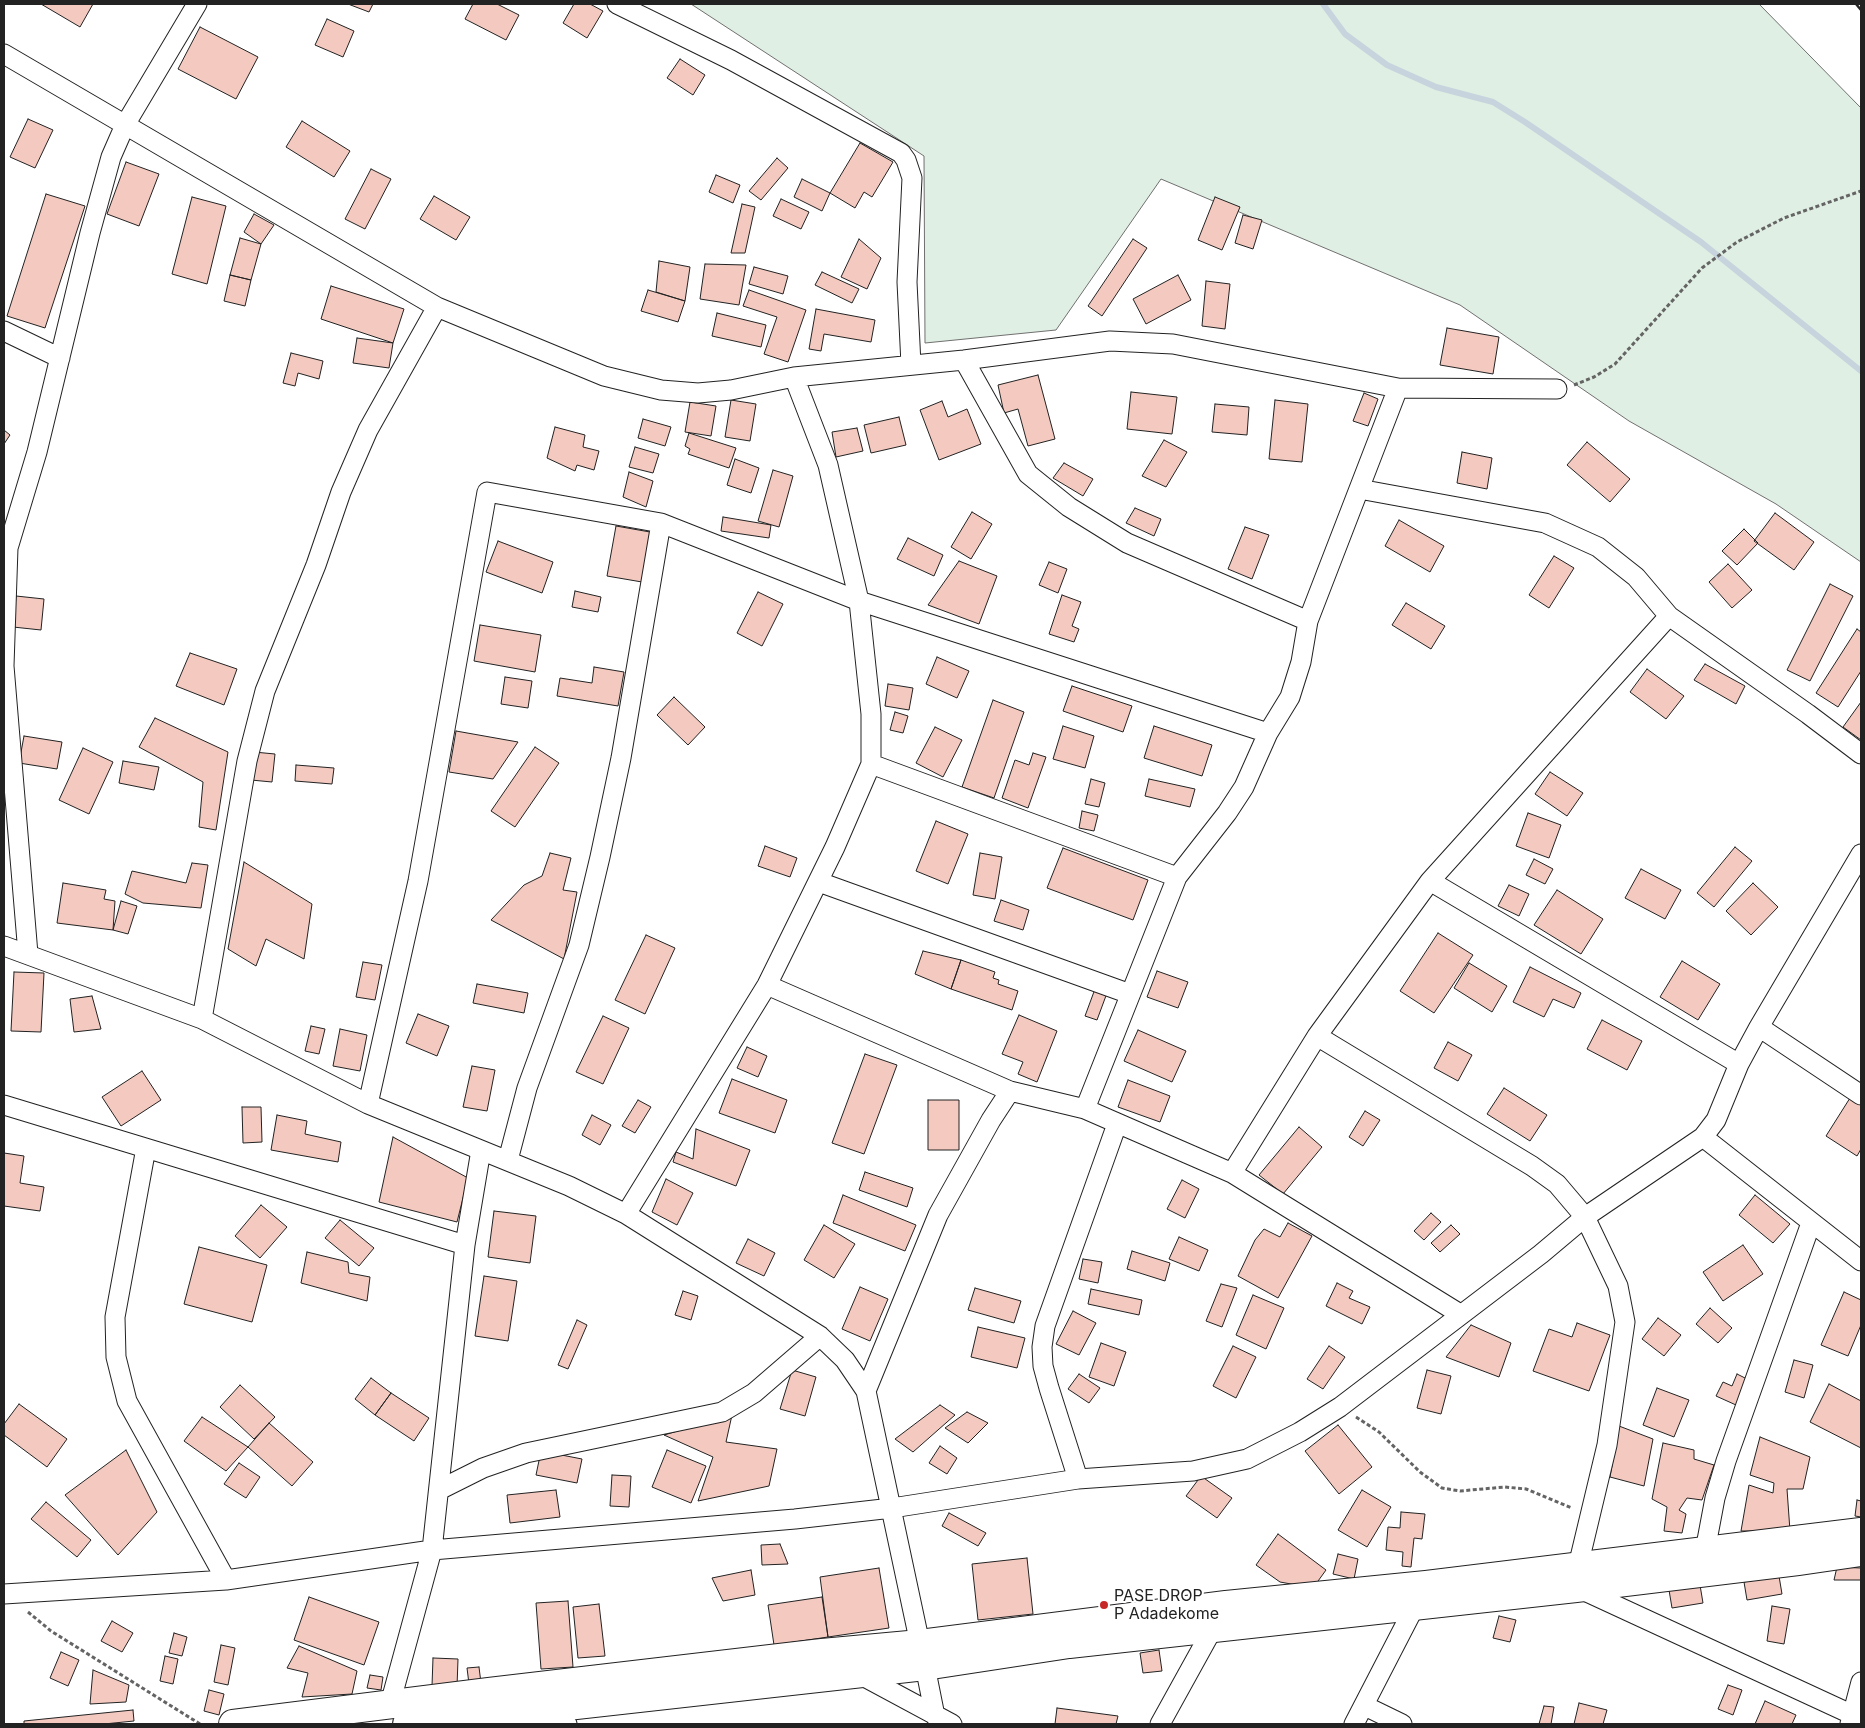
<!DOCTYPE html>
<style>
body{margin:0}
#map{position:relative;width:1865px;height:1728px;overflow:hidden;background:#fff;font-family:Inter,sans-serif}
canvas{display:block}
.frame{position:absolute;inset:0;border:5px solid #222;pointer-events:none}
</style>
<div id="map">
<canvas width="1865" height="1728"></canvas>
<div class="frame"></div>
</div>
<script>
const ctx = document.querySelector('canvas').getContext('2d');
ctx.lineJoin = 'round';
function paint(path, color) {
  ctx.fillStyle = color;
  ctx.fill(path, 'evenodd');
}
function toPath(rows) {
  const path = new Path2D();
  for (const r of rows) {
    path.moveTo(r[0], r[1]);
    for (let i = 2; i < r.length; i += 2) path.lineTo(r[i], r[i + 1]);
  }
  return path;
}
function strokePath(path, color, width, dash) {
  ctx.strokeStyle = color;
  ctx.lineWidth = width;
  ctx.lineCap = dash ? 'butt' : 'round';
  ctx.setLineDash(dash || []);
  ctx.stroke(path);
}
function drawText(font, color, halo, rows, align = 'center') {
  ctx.font = font + ' Inter,sans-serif';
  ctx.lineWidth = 4;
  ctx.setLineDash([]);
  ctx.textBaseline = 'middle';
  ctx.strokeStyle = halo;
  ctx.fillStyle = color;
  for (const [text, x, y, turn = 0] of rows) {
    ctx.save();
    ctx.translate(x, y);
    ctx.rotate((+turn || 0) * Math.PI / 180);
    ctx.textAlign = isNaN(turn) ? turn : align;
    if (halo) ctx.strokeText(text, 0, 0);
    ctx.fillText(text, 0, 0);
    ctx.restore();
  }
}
const green = toPath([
 [691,4,1759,4,1861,108,1861,562,1776,504,1629,421,1460,305,1161,179,1056,330,925,343,924,156,691,4]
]);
paint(green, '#e0efe3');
strokePath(green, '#6f6f6f', 1);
strokePath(toPath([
 [1323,4,1345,34,1387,65,1436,87,1493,102,1525,122,1701,242,1861,371]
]), '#c7d3dd', 6);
const building = toPath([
 [41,4,93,4,80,27,41,4],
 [348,4,373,4,369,12,348,4],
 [473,4,497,4,519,15,506,40,465,19,473,4],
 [574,4,590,4,603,11,587,38,563,23,574,4],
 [327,19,354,31,343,57,315,45,327,19],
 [200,27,258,57,236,99,178,69,200,27],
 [680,59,705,75,693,95,667,78,680,59],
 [28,119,53,130,35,168,10,157,28,119],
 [302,121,350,151,334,177,286,147,302,121],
 [860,143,893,162,872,197,864,192,855,208,830,193,860,143],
 [777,158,788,168,761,200,749,191,777,158],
 [126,162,159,174,139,226,107,214,126,162],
 [371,169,391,179,365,229,345,219,371,169],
 [716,175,740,185,733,203,709,192,716,175],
 [802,179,830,193,822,211,794,197,802,179],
 [46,194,85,206,45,328,7,316,46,194],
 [434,196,470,217,456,240,420,219,434,196],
 [192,197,226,206,207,284,172,274,192,197],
 [1215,197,1240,207,1222,250,1198,240,1215,197],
 [781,199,809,212,801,229,773,216,781,199],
 [742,204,755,207,745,253,731,253,742,204],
 [254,214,274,225,261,244,244,232,254,214],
 [1243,215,1262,220,1253,249,1235,243,1243,215],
 [240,238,261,244,251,280,230,275,240,238],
 [859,239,881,258,867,289,841,277,859,239],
 [1133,239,1147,248,1102,316,1088,306,1133,239],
 [659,261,690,267,685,301,656,292,659,261],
 [705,264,746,265,739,305,700,299,705,264],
 [754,267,788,276,783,294,749,284,754,267],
 [822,272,859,289,852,303,815,285,822,272],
 [230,275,251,280,245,306,224,301,230,275],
 [1178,275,1191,300,1146,324,1133,299,1178,275],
 [1206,281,1230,284,1225,329,1202,326,1206,281],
 [331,286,404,309,393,343,321,319,331,286],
 [648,290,685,301,678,322,641,311,648,290],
 [749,290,806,310,788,362,764,354,777,317,743,306,749,290],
 [816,309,875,320,871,342,824,334,821,351,809,349,816,309],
 [717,313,766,325,761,347,712,336,717,313],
 [1447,328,1499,337,1493,374,1440,365,1447,328],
 [357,338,393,343,389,368,353,363,357,338],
 [291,353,323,361,319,379,298,373,295,386,283,383,291,353],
 [1038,375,1055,439,1028,446,1018,409,1004,413,998,385,1038,375],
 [1131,392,1177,397,1172,434,1127,429,1131,392],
 [1364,393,1378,399,1368,426,1353,421,1364,393],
 [731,400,756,404,750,441,725,437,731,400],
 [1275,400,1308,404,1302,462,1269,459,1275,400],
 [942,401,948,417,967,409,981,444,939,460,920,410,942,401],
 [690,402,716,406,711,436,685,432,690,402],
 [1215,404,1249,407,1247,435,1212,432,1215,404],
 [899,417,906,445,871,453,864,425,899,417],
 [643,419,671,427,665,446,638,438,643,419],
 [555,427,585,435,583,447,599,451,594,470,577,465,575,471,547,458,555,427],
 [857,428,863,451,836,457,832,432,857,428],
 [4,430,10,435,4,444,4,430],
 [689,433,736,448,729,468,688,454,690,449,685,446,689,433],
 [1164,440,1187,452,1166,487,1142,476,1164,440],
 [1587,442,1630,479,1610,502,1567,465,1587,442],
 [635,447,659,454,653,473,629,467,635,447],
 [1462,452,1492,458,1487,489,1457,483,1462,452],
 [735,459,759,468,751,493,727,485,735,459],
 [1064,463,1093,479,1083,496,1053,478,1064,463],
 [773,470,793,476,779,527,758,521,773,470],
 [629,472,653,481,646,507,623,497,629,472],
 [1135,508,1161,519,1154,536,1126,523,1135,508],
 [972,512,992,524,971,559,951,547,972,512],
 [1775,513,1814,542,1794,570,1754,541,1775,513],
 [723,517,771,525,769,538,721,531,723,517],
 [1399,520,1444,546,1430,572,1385,546,1399,520],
 [616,526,650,532,642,582,607,576,616,526],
 [1245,527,1269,535,1252,579,1228,569,1245,527],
 [1744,529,1758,543,1737,565,1722,551,1744,529],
 [908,538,943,555,934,576,897,559,908,538],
 [498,541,553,562,542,593,486,572,498,541],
 [1554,556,1574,568,1549,608,1529,595,1554,556],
 [959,561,997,576,979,624,928,605,959,561],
 [1049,562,1067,569,1058,593,1039,585,1049,562],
 [1728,564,1752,590,1732,608,1709,582,1728,564],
 [1830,584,1853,596,1810,681,1787,670,1830,584],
 [575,591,601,597,598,612,572,607,575,591],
 [758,592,783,604,762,646,737,633,758,592],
 [1062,595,1081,602,1072,626,1079,629,1074,642,1049,634,1062,595],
 [16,596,44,599,41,630,13,627,16,596],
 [1406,603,1445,626,1431,649,1392,625,1406,603],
 [480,625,541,635,535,672,474,661,480,625],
 [1857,629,1861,632,1861,671,1838,707,1816,693,1857,629],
 [190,653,237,669,224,705,176,686,190,653],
 [937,657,969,671,957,698,926,684,937,657],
 [1705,664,1745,686,1736,704,1694,680,1705,664],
 [594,667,624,672,618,706,557,696,560,678,592,683,594,667],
 [1647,669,1684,696,1666,719,1630,692,1647,669],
 [505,677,532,681,528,708,501,704,505,677],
 [888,684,913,688,909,710,885,706,888,684],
 [1072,686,1132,706,1123,732,1063,711,1072,686],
 [674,697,705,727,688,745,657,715,674,697],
 [993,700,1024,712,994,798,962,787,993,700],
 [1861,702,1861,740,1843,727,1861,702],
 [895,712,908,716,903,733,890,730,895,712],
 [155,718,228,752,216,830,199,827,203,782,139,747,155,718],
 [1063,726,1094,736,1085,768,1053,759,1063,726],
 [1154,726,1212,745,1202,776,1144,758,1154,726],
 [935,727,962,740,943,777,916,763,935,727],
 [456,731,518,742,493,779,449,772,456,731],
 [24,736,62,742,57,769,19,763,24,736],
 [535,747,559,763,515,827,491,811,535,747],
 [83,748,113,762,89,814,59,800,83,748],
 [254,752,275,754,272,782,251,780,254,752],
 [1033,753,1046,757,1028,808,1002,798,1015,760,1029,765,1033,753],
 [123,761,159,767,154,790,119,783,123,761],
 [296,765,334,768,332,784,295,781,296,765],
 [1550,772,1583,793,1567,816,1535,794,1550,772],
 [1091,779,1105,783,1099,807,1085,804,1091,779],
 [1149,779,1195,789,1190,807,1145,796,1149,779],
 [1082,811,1098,815,1094,831,1079,828,1082,811],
 [1528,813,1561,825,1549,858,1516,846,1528,813],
 [936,821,968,834,948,884,916,871,936,821],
 [765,846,797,858,790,877,758,866,765,846],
 [1735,847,1752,861,1714,907,1697,893,1735,847],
 [1063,848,1148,880,1133,920,1047,888,1063,848],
 [550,853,571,858,563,890,577,892,564,959,491,920,524,885,542,876,550,853],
 [980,853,1002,857,995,899,973,895,980,853],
 [1534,859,1553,869,1545,884,1526,875,1534,859],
 [244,862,312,904,304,959,266,939,256,966,228,949,244,862],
 [192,863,208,865,201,908,143,903,125,894,132,871,186,883,192,863],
 [1641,869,1681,890,1665,919,1625,898,1641,869],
 [63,883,106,890,104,899,115,901,113,930,57,923,63,883],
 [1753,883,1778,907,1751,935,1726,911,1753,883],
 [1509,885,1529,894,1519,916,1498,906,1509,885],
 [1557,890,1603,919,1581,954,1534,925,1557,890],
 [1001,900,1029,910,1023,930,994,921,1001,900],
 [121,901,137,906,128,934,113,930,121,901],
 [1438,933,1473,955,1434,1013,1400,991,1438,933],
 [646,935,675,948,645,1014,615,1000,646,935],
 [923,951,961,960,951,989,915,974,923,951],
 [961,960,995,972,993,978,999,980,998,984,1018,991,1012,1010,951,989,961,960],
 [1682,961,1720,984,1698,1020,1660,997,1682,961],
 [363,962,382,965,375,1000,356,997,363,962],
 [1469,963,1507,986,1492,1012,1454,988,1469,963],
 [1530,967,1581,993,1574,1008,1553,999,1544,1017,1513,1002,1530,967],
 [1157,971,1188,982,1178,1008,1147,997,1157,971],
 [14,972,44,973,41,1032,11,1031,14,972],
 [477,984,528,993,524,1013,473,1003,477,984],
 [1095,989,1107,993,1097,1020,1085,1016,1095,989],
 [92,996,101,1029,74,1032,70,999,92,996],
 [418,1014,449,1026,437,1056,406,1043,418,1014],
 [1019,1015,1057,1031,1037,1082,1018,1074,1023,1062,1002,1054,1019,1015],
 [603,1016,629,1028,603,1084,576,1072,603,1016],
 [1602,1020,1642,1041,1627,1070,1587,1049,1602,1020],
 [311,1026,325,1029,319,1054,305,1051,311,1026],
 [340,1029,367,1035,360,1071,333,1066,340,1029],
 [1138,1030,1186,1051,1172,1082,1124,1061,1138,1030],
 [1448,1042,1472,1055,1458,1081,1434,1068,1448,1042],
 [747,1047,767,1056,758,1077,737,1068,747,1047],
 [865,1054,897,1065,864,1154,832,1143,865,1054],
 [472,1066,495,1070,487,1111,463,1107,472,1066],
 [142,1071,161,1100,121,1126,102,1097,142,1071],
 [732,1079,787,1100,775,1133,719,1113,732,1079],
 [1128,1080,1170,1096,1160,1122,1118,1107,1128,1080],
 [1504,1088,1547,1115,1530,1141,1487,1114,1504,1088],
 [1850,1098,1861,1105,1861,1149,1857,1156,1826,1136,1850,1098],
 [638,1100,651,1107,635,1133,622,1126,638,1100],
 [928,1100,959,1100,959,1150,928,1150,928,1100],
 [242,1107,261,1107,262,1142,243,1143,242,1107],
 [1365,1111,1380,1120,1363,1146,1349,1137,1365,1111],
 [277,1115,307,1121,305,1134,341,1142,338,1162,271,1150,277,1115],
 [592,1115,611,1125,600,1145,582,1135,592,1115],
 [1299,1127,1322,1147,1283,1194,1259,1175,1299,1127],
 [696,1129,750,1150,736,1186,673,1162,676,1152,693,1159,696,1129],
 [393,1137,468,1178,457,1222,379,1202,393,1137],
 [4,1153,24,1156,20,1183,44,1187,40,1211,4,1206,4,1153],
 [865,1172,913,1188,907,1207,859,1190,865,1172],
 [666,1179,693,1193,677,1225,652,1212,666,1179],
 [1182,1180,1199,1189,1185,1218,1167,1209,1182,1180],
 [843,1195,916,1225,905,1251,833,1223,843,1195],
 [1755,1195,1790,1224,1773,1243,1739,1215,1755,1195],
 [261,1205,287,1227,260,1258,235,1236,261,1205],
 [494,1211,536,1216,530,1263,488,1257,494,1211],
 [1431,1213,1441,1222,1424,1240,1414,1231,1431,1213],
 [340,1220,374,1248,359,1266,325,1238,340,1220],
 [1288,1223,1312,1236,1278,1298,1238,1276,1255,1240,1264,1229,1280,1237,1288,1223],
 [824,1225,855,1244,834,1278,804,1260,824,1225],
 [1451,1225,1460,1234,1440,1252,1431,1243,1451,1225],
 [1179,1237,1208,1250,1199,1271,1169,1259,1179,1237],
 [748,1239,775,1253,764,1276,736,1263,748,1239],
 [1743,1245,1763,1274,1723,1301,1703,1272,1743,1245],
 [199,1247,267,1265,252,1322,184,1304,199,1247],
 [1132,1251,1170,1263,1165,1281,1127,1269,1132,1251],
 [307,1252,348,1262,349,1273,370,1277,367,1301,301,1283,307,1252],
 [1083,1259,1102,1262,1098,1283,1079,1279,1083,1259],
 [484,1276,517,1281,508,1341,475,1336,484,1276],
 [1337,1283,1353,1291,1349,1298,1370,1307,1362,1324,1326,1306,1337,1283],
 [1221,1284,1237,1288,1222,1327,1206,1321,1221,1284],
 [860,1287,888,1299,870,1341,842,1329,860,1287],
 [975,1288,1021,1301,1014,1323,968,1310,975,1288],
 [1091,1289,1142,1300,1139,1315,1088,1304,1091,1289],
 [683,1291,698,1296,691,1320,675,1315,683,1291],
 [1844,1292,1861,1300,1861,1325,1848,1356,1821,1345,1844,1292],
 [1253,1295,1284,1308,1266,1349,1236,1335,1253,1295],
 [1710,1308,1732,1328,1718,1343,1696,1324,1710,1308],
 [1073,1311,1096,1323,1079,1355,1056,1344,1073,1311],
 [1658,1318,1681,1335,1664,1356,1642,1339,1658,1318],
 [577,1320,587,1325,568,1369,558,1365,577,1320],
 [1577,1323,1610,1335,1589,1391,1533,1371,1549,1329,1572,1337,1577,1323],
 [1471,1325,1511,1343,1499,1377,1446,1357,1471,1325],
 [978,1327,1025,1338,1017,1368,971,1357,978,1327],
 [1101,1343,1126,1352,1114,1386,1089,1377,1101,1343],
 [1233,1346,1256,1357,1236,1398,1213,1386,1233,1346],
 [1329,1346,1345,1357,1323,1389,1307,1379,1329,1346],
 [1794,1360,1813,1365,1804,1398,1785,1392,1794,1360],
 [792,1370,816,1377,805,1416,780,1409,792,1370],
 [1427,1370,1451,1376,1441,1414,1417,1408,1427,1370],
 [1079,1374,1100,1388,1089,1403,1068,1389,1079,1374],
 [1737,1374,1747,1379,1736,1405,1716,1396,1723,1382,1732,1386,1737,1374],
 [371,1378,391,1393,375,1415,355,1399,371,1378],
 [1829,1384,1861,1401,1861,1448,1810,1422,1829,1384],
 [240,1385,275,1417,254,1439,220,1407,240,1385],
 [1657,1388,1689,1400,1674,1437,1643,1425,1657,1388],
 [391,1393,429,1418,414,1441,375,1415,391,1393],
 [19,1404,67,1439,47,1467,4,1435,4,1424,19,1404],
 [940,1405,955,1415,913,1452,895,1439,940,1405],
 [967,1412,988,1423,968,1443,945,1428,967,1412],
 [732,1415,726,1442,777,1449,769,1486,698,1501,713,1457,664,1435,732,1415],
 [202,1417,248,1447,226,1471,184,1441,202,1417],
 [269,1423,313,1462,292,1486,248,1447,269,1423],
 [1338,1425,1372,1467,1339,1494,1305,1451,1338,1425],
 [1619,1426,1653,1439,1644,1486,1610,1477,1619,1426],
 [1760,1437,1810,1457,1803,1489,1787,1489,1790,1531,1741,1531,1749,1485,1773,1493,1774,1483,1750,1475,1760,1437],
 [1663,1443,1694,1450,1694,1459,1714,1465,1702,1500,1687,1498,1679,1510,1686,1514,1682,1533,1664,1531,1667,1507,1652,1499,1663,1443],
 [940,1446,957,1458,947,1474,929,1463,940,1446],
 [126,1450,157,1512,118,1555,65,1495,126,1450],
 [667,1450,706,1466,691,1503,652,1487,667,1450],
 [541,1451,582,1459,577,1483,536,1475,541,1451],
 [239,1463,260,1477,246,1498,224,1484,239,1463],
 [612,1475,631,1476,629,1507,610,1506,612,1475],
 [1201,1476,1232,1498,1217,1518,1186,1496,1201,1476],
 [556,1490,560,1517,510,1523,507,1495,556,1490],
 [1362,1490,1391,1507,1367,1547,1338,1530,1362,1490],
 [1857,1500,1861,1501,1861,1517,1855,1516,1857,1500],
 [46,1502,91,1540,77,1557,31,1519,46,1502],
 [1401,1512,1425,1514,1422,1539,1414,1538,1411,1567,1402,1566,1403,1552,1386,1550,1388,1527,1400,1528,1401,1512],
 [949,1513,986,1533,978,1546,942,1526,949,1513],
 [1278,1534,1326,1570,1313,1588,1280,1582,1256,1565,1278,1534],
 [780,1544,788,1564,762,1565,761,1545,780,1544],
 [1338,1554,1358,1559,1354,1579,1333,1574,1338,1554],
 [1027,1558,1033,1614,978,1620,972,1564,1027,1558],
 [1837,1567,1861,1568,1861,1580,1834,1580,1837,1567],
 [879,1568,889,1628,828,1637,820,1577,879,1568],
 [751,1570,755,1595,723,1601,712,1578,751,1570],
 [1779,1576,1782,1594,1747,1600,1744,1582,1779,1576],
 [1700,1585,1703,1603,1672,1608,1669,1590,1700,1585],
 [309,1597,379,1622,364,1665,294,1640,309,1597],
 [822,1597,828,1637,774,1645,768,1605,822,1597],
 [568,1601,573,1667,541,1669,536,1603,568,1601],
 [599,1604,605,1656,578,1658,573,1607,599,1604],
 [1772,1606,1790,1609,1784,1644,1767,1641,1772,1606],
 [1499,1616,1516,1620,1510,1642,1493,1638,1499,1616],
 [112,1621,133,1633,122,1652,101,1641,112,1621],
 [174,1633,187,1637,182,1656,169,1653,174,1633],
 [221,1645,235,1648,228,1685,214,1682,221,1645],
 [299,1646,357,1671,352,1694,302,1697,308,1673,287,1668,299,1646],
 [1159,1650,1162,1671,1143,1673,1140,1653,1159,1650],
 [61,1652,79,1660,68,1686,50,1678,61,1652],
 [165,1656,178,1659,173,1684,160,1681,165,1656],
 [433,1658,458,1659,457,1687,432,1686,433,1658],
 [479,1667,481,1683,469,1684,467,1668,479,1667],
 [93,1670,129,1685,126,1702,90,1704,93,1670],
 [370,1675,383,1677,381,1690,367,1688,370,1675],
 [1728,1685,1742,1690,1733,1715,1718,1709,1728,1685],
 [209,1690,224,1694,219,1715,204,1711,209,1690],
 [1765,1701,1796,1715,1792,1724,1755,1724,1765,1701],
 [1579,1703,1607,1710,1603,1724,1574,1724,1579,1703],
 [1544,1706,1554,1707,1551,1724,1539,1724,1544,1706],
 [1057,1708,1118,1716,1116,1724,1055,1724,1057,1708],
 [133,1710,134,1721,104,1724,24,1724,24,1721,133,1710]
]);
paint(building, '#f3c9c0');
strokePath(building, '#222', 1);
const minor = toPath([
 [617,4,731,60,901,153,906,160,912,178,907,282,911,365],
 [4,54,437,307,604,376,661,390,698,393,731,390,794,377,964,360,1110,341,1173,344,1398,388,1557,389],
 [4,331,60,358],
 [964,360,1028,474,1069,507,1127,543,1308,621],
 [1359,489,1545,523,1598,547,1636,577,1669,616,1808,714,1861,754],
 [871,764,1177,877],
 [1430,881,1739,1064],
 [819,882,1130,994],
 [4,946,202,1019,368,1104,569,1186,626,1214,820,1336,845,1360,866,1391,920,1644],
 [28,954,4,666,8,548,37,452,90,233,111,157,125,125,197,4],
 [767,985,1010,1091,1085,1109,1232,1173,1460,1314],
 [202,1019,247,761,265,691,316,565,341,492,368,430,437,307],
 [1759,1027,1861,1095],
 [1317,1036,1532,1166,1557,1184,1585,1217,1618,1286,1625,1322,1607,1445,1578,1566],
 [368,1104,418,881,487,492,661,523,859,601,1268,733],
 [4,1105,465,1245],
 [1085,1109,1177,877,1227,813,1244,787,1268,733,1290,697,1301,662,1308,621,1398,388],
 [1703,1137,1861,1261],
 [146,1148,115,1317,116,1357,127,1401,226,1580],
 [508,1160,527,1088,579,945,600,857,621,758,661,523],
 [1232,1173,1317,1036,1430,881,1669,616],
 [626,1214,767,985,835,847,871,764,871,714,859,601,828,465,794,377],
 [866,1391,938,1215,991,1120,1010,1091],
 [1078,1479,1049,1388,1043,1366,1042,1347,1045,1326,1117,1124],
 [439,1490,483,1468,526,1453,722,1412,754,1393,820,1336],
 [1705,1551,1715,1498,1726,1461,1811,1223],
 [1578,1588,1853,1715],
 [4,1594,226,1580,432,1550,795,1519,892,1508,1078,1479,1193,1471,1247,1459,1300,1432,1340,1407,1541,1254,1585,1217,1703,1137,1716,1120,1739,1064,1759,1027,1861,854],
 [925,1666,935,1716],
 [857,1673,952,1724],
 [390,1704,432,1550,465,1245,481,1150],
 [1365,1706,1402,1724],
 [536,1711,567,1724],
 [1160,1724,1212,1630],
 [1354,1724,1415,1606],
 [1850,1724,1861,1682]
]);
const primary = toPath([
 [233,1724,489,1692,822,1653,920,1644,1226,1605,1426,1585,1861,1532],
 [407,1724,925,1666,1069,1644,1576,1588,1798,1561,1861,1552]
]);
strokePath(minor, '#222', 21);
strokePath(primary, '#222', 30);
strokePath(toPath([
 [1574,385,1594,377,1615,364,1702,268,1737,242,1784,218,1861,191],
 [1356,1417,1379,1432,1420,1472,1442,1488,1460,1491,1505,1487,1526,1489,1572,1508],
 [28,1612,51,1631,200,1724]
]), '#646464', 3, [4, 2.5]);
strokePath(minor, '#fff', 19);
strokePath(primary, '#fff', 28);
strokePath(toPath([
 [1856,4,1861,10]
]), '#222', 2.5);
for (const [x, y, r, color] of [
 [1104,1605,5,"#c62828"]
]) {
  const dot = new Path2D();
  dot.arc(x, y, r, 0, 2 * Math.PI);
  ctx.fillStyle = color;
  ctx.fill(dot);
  strokePath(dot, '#fff', 2);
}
drawText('16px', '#222', '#fff', [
 ["PASE DROP",1114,1596],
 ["P Adadekome",1114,1614]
], 'left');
</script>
